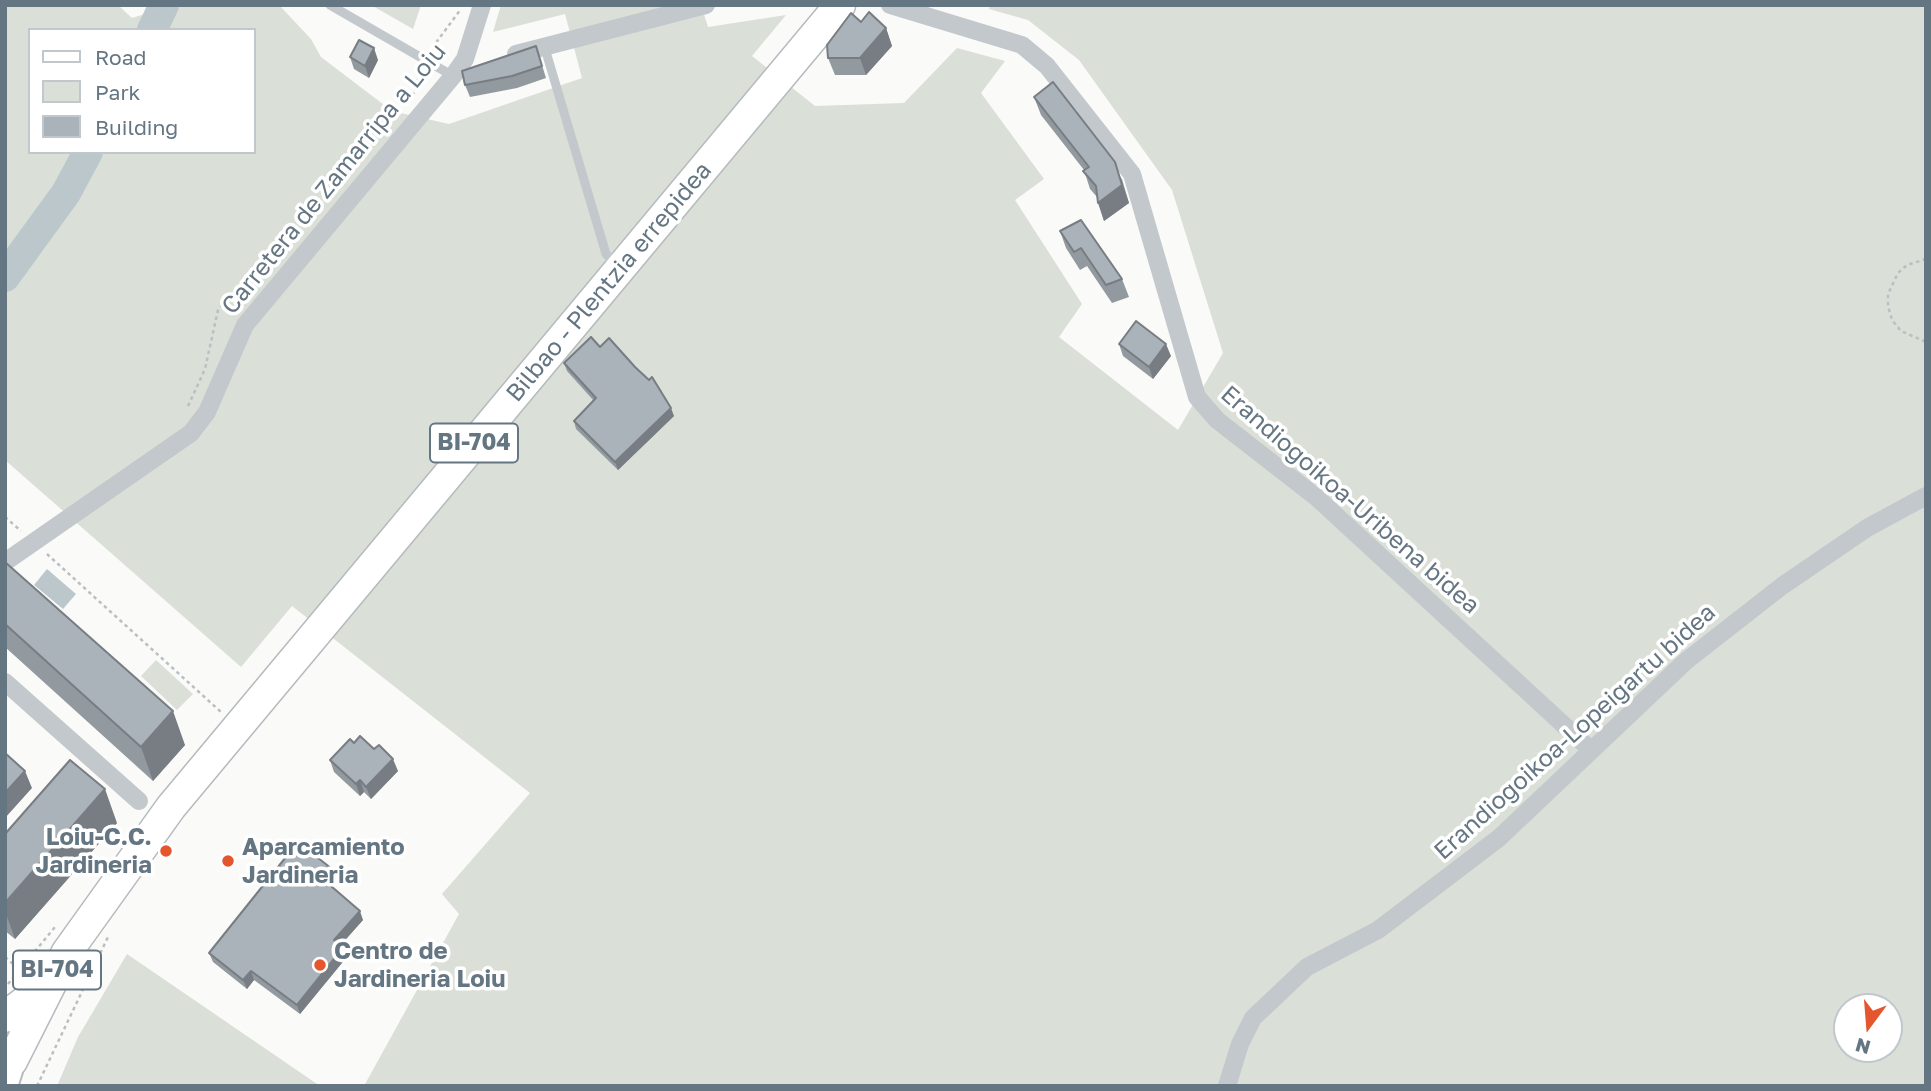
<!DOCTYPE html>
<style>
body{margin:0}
#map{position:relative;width:1931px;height:1091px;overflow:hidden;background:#fafaf8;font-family:"Golos Text",sans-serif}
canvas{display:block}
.frame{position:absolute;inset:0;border:7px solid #657683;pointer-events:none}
.legend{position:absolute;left:28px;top:28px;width:228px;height:126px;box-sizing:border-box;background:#fff;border:2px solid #c1c8cd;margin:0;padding:9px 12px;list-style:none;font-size:21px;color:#657683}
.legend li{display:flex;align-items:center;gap:14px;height:35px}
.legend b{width:35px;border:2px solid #c1c8cd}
.north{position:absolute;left:1833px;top:993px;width:70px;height:70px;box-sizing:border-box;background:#fff;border:2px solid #c1c8cd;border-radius:50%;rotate:196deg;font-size:19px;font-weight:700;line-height:28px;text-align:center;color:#657683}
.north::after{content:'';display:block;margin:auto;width:24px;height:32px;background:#e4572e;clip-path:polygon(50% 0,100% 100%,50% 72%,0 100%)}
</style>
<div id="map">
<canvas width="1931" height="1091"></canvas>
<div class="frame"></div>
<ul class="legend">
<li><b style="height:9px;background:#fff"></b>Road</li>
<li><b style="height:19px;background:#dadfd7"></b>Park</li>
<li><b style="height:19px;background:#aab3b9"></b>Building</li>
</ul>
<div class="north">N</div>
</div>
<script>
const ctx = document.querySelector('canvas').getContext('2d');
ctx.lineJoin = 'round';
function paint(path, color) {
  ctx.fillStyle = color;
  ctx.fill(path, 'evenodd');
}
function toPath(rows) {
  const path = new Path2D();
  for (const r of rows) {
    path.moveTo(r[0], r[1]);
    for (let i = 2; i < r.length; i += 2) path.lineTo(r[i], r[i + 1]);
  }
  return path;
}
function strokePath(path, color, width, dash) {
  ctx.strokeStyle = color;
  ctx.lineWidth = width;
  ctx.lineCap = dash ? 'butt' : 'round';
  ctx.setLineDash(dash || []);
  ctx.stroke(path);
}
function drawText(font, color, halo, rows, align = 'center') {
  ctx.font = font + ' "Golos Text",sans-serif';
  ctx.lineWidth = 7;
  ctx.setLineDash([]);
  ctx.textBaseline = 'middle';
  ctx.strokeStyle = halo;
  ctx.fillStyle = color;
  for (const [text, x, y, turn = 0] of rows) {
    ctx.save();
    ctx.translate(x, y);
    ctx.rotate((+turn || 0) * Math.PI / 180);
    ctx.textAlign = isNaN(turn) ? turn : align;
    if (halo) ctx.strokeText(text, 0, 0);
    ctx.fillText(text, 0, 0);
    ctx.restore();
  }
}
paint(toPath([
 [5,5,118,5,132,18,174,5,279,5,311,39,321,57,392,111,449,124,582,78,565,14,493,32,501,5,701,5,708,27,786,15,752,56,815,106,904,103,957,48,1005,61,981,93,1044,179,1015,200,1082,304,1059,337,1178,430,1223,353,1172,190,1079,60,1028,20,989,9,990,5,1926,5,1926,1086,364,1086,459,914,442,894,530,793,292,606,241,667,5,460],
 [30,30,254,30,254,152,30,152],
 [1847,1007,1889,1007,1889,1049,1847,1049],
 [371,5,421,5,413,29],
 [156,660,193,694,177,710,141,676],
 [127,954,320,1086,57,1086,78,1037]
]), '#dadfd7');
paint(toPath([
 [47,569,76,594,63,609,34,585]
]), '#bbc7cb');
strokePath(toPath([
 [152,30,164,5],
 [5,277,66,193,88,152]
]), '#bbc7cb', 30);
const secondary = toPath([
 [5,1083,12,1061]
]);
const primary = toPath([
 [5,1017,41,989],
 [5,1055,12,1061,67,952,171,807,840,5]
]);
strokePath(secondary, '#b3babf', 30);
strokePath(primary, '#b5babe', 33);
strokePath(toPath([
 [432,48,461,9],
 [413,96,420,72],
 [1926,259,1907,265,1898,273,1888,294,1888,306,1892,320,1901,331,1926,342],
 [188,406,205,369,218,310,231,293,292,240],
 [5,517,21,531],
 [47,554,221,712],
 [5,957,20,970],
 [8,984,55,927],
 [37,1086,108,937]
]), '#bbbfc2', 2.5, [3.5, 3.5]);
strokePath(toPath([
 [330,5,453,76],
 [544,45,606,254,617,265]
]), '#c3c8cc', 9);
strokePath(toPath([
 [890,5,1022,45,1047,66,1132,174,1197,397,1217,420,1316,497,1591,750],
 [516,54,706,5],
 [5,562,191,433,207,412,245,325,453,76,465,59,482,5],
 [5,682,139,801],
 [1227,1086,1240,1044,1253,1018,1307,967,1378,930,1499,838,1686,661,1782,586,1867,528,1926,496]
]), '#c3c8cc', 18);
strokePath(secondary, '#fff', 26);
strokePath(primary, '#fff', 30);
paint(toPath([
 [861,22,886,28,892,46,866,75,835,75,828,58],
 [536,46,546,78,517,88,470,97,465,85],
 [350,57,378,60,369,78,354,69],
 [1034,97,1122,179,1129,203,1104,221,1097,197,1090,189,1084,170,1041,115],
 [1060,231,1122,279,1129,297,1112,303,1087,266,1080,270,1066,248],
 [1119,344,1171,356,1153,379,1123,356],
 [600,347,674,416,618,470,576,429,574,421,594,401,567,371,564,363],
 [5,562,185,745,153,781,5,647],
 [354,743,398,771,371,799,364,792,360,796,334,772,330,760],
 [117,823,15,939,5,931,5,834],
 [335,878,330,885,363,920,340,946,346,958,300,1014,254,980,247,989,213,962,209,953]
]), '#929a9f');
paint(toPath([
 [886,28,892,46,866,75,860,58],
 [374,48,378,60,369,78,365,66],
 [1115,162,1129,203,1104,221,1098,203],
 [1166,344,1171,356,1153,379,1149,367],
 [671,408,674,416,618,470,615,462],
 [173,711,185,745,153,781,141,747],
 [393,759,398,771,371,799,366,787],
 [25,771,32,788,5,818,5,793],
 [360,780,364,792,360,796,356,784],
 [105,789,117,823,15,939,5,911,5,903],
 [332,869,335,878,327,889,324,880],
 [360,911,363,920,337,949,334,940],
 [342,949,346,958,300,1014,297,1005],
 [251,971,254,980,247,989,243,980]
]), '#777d82');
const building = toPath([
 [869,12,886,28,860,58,828,58,827,45,851,13,861,22,869,12],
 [359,40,374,48,365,66,350,57,359,40],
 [536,46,542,66,512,76,465,85,462,71,536,46],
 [1053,82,1115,162,1122,185,1098,203,1096,186,1083,171,1089,167,1034,97,1053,82],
 [1081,220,1122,279,1106,285,1081,248,1074,252,1060,231,1081,220],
 [1136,321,1166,344,1149,367,1119,344,1136,321],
 [591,337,600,347,609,338,635,367,649,380,652,377,671,408,615,462,574,421,596,398,564,363,591,337],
 [5,562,173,711,141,747,5,624,5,562],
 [360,736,374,749,379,745,393,759,366,787,360,780,356,784,330,760,350,739,354,743,360,736],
 [5,753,25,771,5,793,5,753],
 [70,760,105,789,5,903,5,834,70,760],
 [298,842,332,869,324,880,360,911,334,940,342,949,297,1005,251,971,243,980,209,953,298,842]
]);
paint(building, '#aab3b9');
strokePath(building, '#777d82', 2);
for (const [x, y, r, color] of [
 [166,851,7,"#e4572e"],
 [228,861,7,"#e4572e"],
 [320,965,7,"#e4572e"]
]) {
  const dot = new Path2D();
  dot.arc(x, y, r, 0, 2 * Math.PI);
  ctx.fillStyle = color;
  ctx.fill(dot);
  strokePath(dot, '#fff', 2.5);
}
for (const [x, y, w] of [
 [474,443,88],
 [57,970,88]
]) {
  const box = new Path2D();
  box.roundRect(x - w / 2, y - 19.5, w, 39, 5);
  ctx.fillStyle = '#fff';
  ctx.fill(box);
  strokePath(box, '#657683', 2);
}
drawText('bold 23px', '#657683', null, [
 ["BI-704",474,443],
 ["BI-704",57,970]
]);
drawText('24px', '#657683', '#fff', [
 ["Carretera de Zamarripa a Loiu",334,179,-51],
 ["Bilbao - Plentzia errepidea",609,282,-50],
 ["Erandiogoikoa-Uribena bidea",1350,500,41],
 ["Erandiogoikoa-Lopeigartu bidea",1575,732,-42]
]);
drawText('bold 24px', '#657683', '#fff', [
 ["Loiu-C.C.",152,837,"right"],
 ["Jardineria",152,865,"right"],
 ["Aparcamiento",242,847],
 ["Jardineria",242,875],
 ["Centro de",334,951],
 ["Jardineria Loiu",334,979]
], 'left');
</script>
